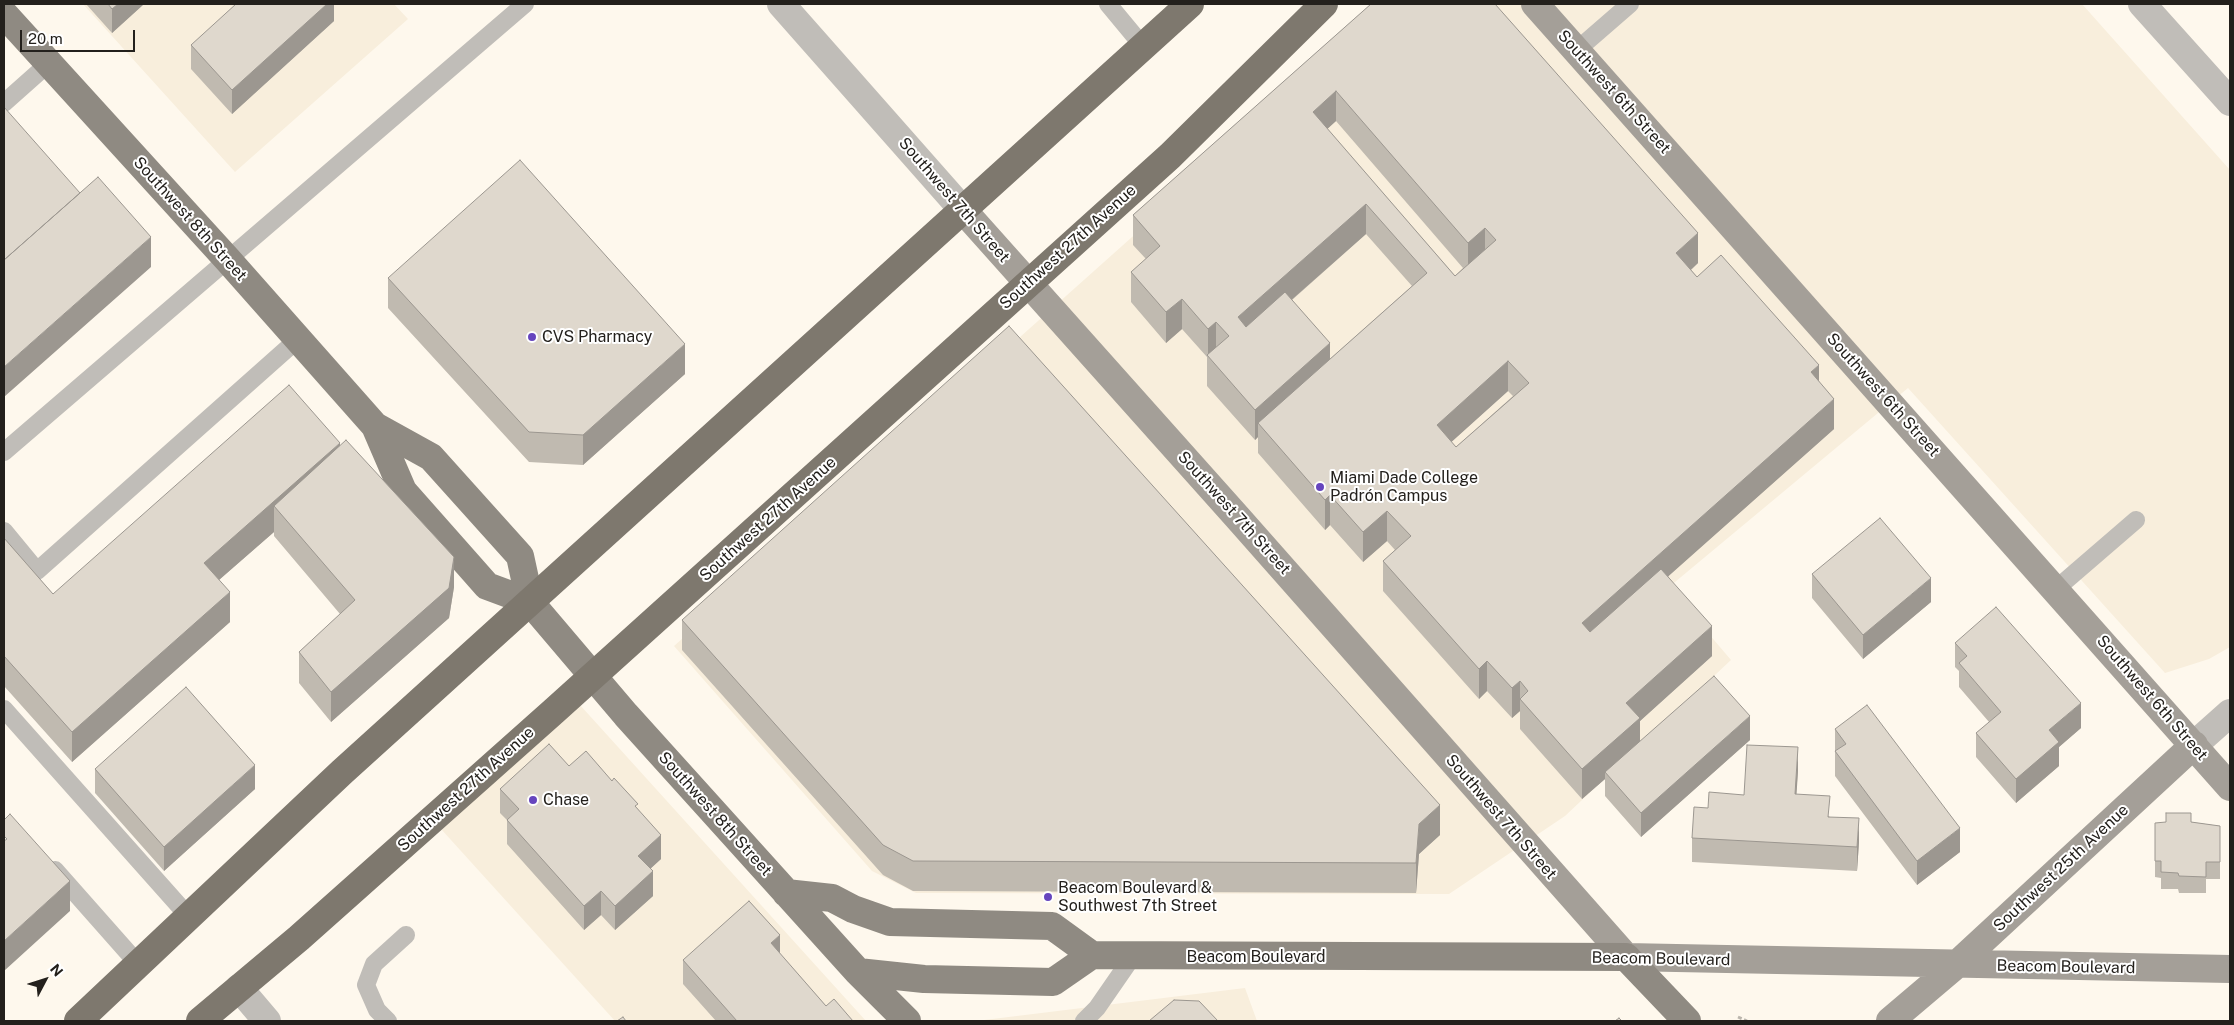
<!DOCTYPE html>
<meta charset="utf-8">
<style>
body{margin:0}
#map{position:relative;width:2234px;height:1025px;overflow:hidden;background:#fef8ed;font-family:"Public Sans",sans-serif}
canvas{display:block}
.frame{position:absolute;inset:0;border:5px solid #23201c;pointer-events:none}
.north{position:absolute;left:20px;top:955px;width:50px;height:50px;-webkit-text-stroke:4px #fff;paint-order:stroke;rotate:50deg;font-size:14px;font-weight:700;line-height:20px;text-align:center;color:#23201c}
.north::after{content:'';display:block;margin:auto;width:18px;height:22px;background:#23201c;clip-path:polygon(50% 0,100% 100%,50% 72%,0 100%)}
.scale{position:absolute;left:20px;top:30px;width:115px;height:22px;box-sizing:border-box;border:2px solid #23201c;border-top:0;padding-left:6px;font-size:15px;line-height:18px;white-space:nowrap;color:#23201c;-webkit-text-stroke:4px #fff;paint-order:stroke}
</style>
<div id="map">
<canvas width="2234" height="1025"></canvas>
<div class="frame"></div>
<div class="north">N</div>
<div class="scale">20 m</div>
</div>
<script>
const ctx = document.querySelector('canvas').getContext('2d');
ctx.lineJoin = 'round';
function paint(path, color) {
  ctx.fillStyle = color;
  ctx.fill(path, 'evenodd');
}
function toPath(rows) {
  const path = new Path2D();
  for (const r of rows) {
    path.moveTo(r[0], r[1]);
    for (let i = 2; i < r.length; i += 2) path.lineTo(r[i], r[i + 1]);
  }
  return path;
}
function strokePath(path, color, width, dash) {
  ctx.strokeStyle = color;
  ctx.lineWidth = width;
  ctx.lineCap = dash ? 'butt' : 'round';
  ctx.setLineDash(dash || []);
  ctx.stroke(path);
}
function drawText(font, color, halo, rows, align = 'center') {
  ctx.font = font + ' "Public Sans",sans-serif';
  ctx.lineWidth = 4;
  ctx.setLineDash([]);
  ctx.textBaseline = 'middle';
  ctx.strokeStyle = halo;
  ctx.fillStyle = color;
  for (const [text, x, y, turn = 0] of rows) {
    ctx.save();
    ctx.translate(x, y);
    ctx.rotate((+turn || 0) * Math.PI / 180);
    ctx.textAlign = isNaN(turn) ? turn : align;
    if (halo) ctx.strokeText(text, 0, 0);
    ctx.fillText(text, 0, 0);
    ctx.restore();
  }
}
paint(toPath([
 [83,4,394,4,408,19,235,172],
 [1393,4,2082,4,2230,170,2230,647,2209,659,2165,673,1908,388,1669,587,1731,660,1565,816,1449,894,916,893,872,871,674,646],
 [580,705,866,1021,615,1021,441,829],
 [1245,988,1257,1021,976,1021]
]), '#f8eedc');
strokePath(toPath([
 [1738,1017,1747,1021]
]), '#bbb6ad', 3, [4, 2.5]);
strokePath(toPath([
 [1108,4,1142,45],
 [1577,50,1630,4],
 [4,103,49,63],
 [4,452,525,4],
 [4,531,37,571,298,339],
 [2056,589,2136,520],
 [4,709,190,918],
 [55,870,139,965],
 [388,1021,377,1010,366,985,374,964,406,935],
 [1084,1021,1097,1008,1133,956]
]), '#c0bdb8', 18);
strokePath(toPath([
 [781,4,962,209],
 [2142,4,2230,102],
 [2194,745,2230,713],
 [239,988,267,1021]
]), '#c0bdb8', 28);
strokePath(toPath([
 [1535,4,2230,787],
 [962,209,1238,518,1626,957,2230,969],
 [1890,1021,1956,965,2194,745]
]), '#a49f98', 28);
strokePath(toPath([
 [4,14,228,260,375,426,403,491,472,569,487,586,530,602],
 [375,426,431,457,520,556,530,602,626,715,858,972,907,1021],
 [786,893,832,898,853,909,890,922,1052,926,1092,955],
 [858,972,924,979,1053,982,1092,955,1626,957,1687,1021]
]), '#8f8a82', 28);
strokePath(toPath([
 [78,1021,342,772,1190,4],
 [200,1021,299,938,554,711,1069,247,1170,156,1324,4]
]), '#7e786e', 28);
paint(toPath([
 [86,4,144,4,112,33],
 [334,4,334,21,232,114,191,69,191,45],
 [1371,4,1698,263,1691,270,1697,277,1819,381,1834,429,1668,576,1712,656,1640,721,1640,741,1750,740,1641,837,1605,796,1605,779,1582,799,1520,729,1520,711,1512,718,1487,691,1479,699,1383,591,1383,561,1395,550,1387,541,1363,562,1330,525,1325,530,1258,453,1258,437,1255,440,1207,386,1207,357,1182,329,1166,343,1131,302,1131,272,1146,259,1133,245,1133,215],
 [1336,121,1463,268,1455,276,1327,129],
 [1366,234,1412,286,1330,359,1292,300],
 [1508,391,1513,396,1456,447,1451,442],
 [388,278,685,374,583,465,529,462,388,308],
 [340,446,454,587,449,618,331,722,299,683,299,652,340,614,274,536,274,532,219,580,230,622,72,762,4,686,4,538,53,594],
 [1812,574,1931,602,1863,659,1812,598],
 [682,620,1440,835,1419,854,1416,893,913,891,883,875,682,650],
 [1955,643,2081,728,2059,747,2059,766,2016,803,1976,757,1976,733,1989,722,1959,687,1959,671,1955,667],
 [1835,729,1960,852,1917,885,1835,776],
 [569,766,612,781,638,809,661,859,651,868,653,896,615,930,601,915,584,930,507,844,507,820,500,813,500,789],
 [95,769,255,789,164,871,95,793],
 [1798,771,1796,794,1830,817,1859,842,1857,871,1692,862,1692,838,1708,808,1744,795],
 [2191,822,2220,826,2220,879,2206,879,2206,893,2179,893,2178,889,2161,889,2161,878,2155,877,2155,823],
 [780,954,826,1006,853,1021,716,1021,683,984,683,960]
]), '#c0bab0');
paint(toPath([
 [118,4,144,4,112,33,112,9],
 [327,4,334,4,334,21,232,114,232,90],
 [1336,91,1336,121,1313,142,1313,112],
 [1366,204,1366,234,1238,347,1238,317],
 [1485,228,1485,258,1468,273,1468,243],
 [1698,233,1698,263,1676,283,1676,253],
 [151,237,151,267,4,397,4,367],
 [1182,299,1182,329,1166,343,1166,312],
 [1216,322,1216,352,1208,357,1208,329],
 [1330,343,1330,373,1258,423,1258,437,1255,440,1255,410],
 [685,344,685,374,583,465,583,435],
 [1508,361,1508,391,1437,455,1437,425],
 [1819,365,1819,395,1811,372],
 [1834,399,1834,429,1582,653,1582,623],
 [340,443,340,473,274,506,274,532,204,593,204,563],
 [1330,495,1330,525,1325,530,1325,500],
 [1387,511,1387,541,1363,562,1363,532],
 [454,557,454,587,449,618,331,722,331,692],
 [1931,578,1931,602,1863,659,1863,635],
 [230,592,230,622,72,762,72,732],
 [1712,626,1712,656,1640,721,1640,749,1605,772,1605,779,1582,799,1582,769,1626,703],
 [1487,661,1487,691,1479,699,1479,669],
 [1520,681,1520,711,1512,718,1512,688],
 [2081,703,2081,728,2059,747,2059,766,2016,803,2016,779,2049,730],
 [1750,716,1750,740,1641,837,1641,813],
 [1798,747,1798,771,1795,818,1795,794],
 [255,765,255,789,164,871,164,847],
 [1440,805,1440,835,1419,854,1416,893,1416,863,1419,824],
 [1859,818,1859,842,1857,871,1857,847],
 [1960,828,1960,852,1917,885,1917,861],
 [661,835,661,859,638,880,638,856],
 [653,871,653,896,615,930,615,906],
 [70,881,70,911,4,971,4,941],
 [601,891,601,915,584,930,584,906],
 [780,935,780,959,771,943]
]), '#9c9790');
const building = toPath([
 [108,4,118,4,112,9,108,4],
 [236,4,327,4,232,90,191,45,236,4],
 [1371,4,1495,4,1698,233,1676,253,1697,277,1721,255,1819,365,1811,372,1834,399,1582,623,1590,632,1661,569,1712,626,1626,703,1640,718,1582,769,1520,699,1528,691,1520,681,1512,688,1487,661,1479,669,1383,561,1411,536,1387,511,1363,532,1330,495,1325,500,1258,423,1427,273,1366,204,1238,317,1246,327,1285,292,1330,343,1255,410,1207,355,1229,336,1216,322,1208,329,1182,299,1166,312,1131,272,1160,246,1133,215,1371,4],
 [1336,91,1468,243,1485,228,1496,240,1455,276,1313,112,1336,91],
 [1508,361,1529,383,1456,447,1437,425,1508,361],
 [4,107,80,193,4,260,4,107],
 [520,160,685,344,583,435,529,432,388,278,520,160],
 [98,177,151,237,4,367,4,260,98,177],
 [1009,326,1440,805,1419,824,1416,863,913,861,883,845,682,620,1009,326],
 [289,385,340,443,204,563,230,592,72,732,4,656,4,538,53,594,289,385],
 [346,440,454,557,449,588,331,692,299,652,355,600,274,506,346,440],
 [1880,518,1931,578,1863,635,1812,574,1880,518],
 [1996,607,2081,703,2049,730,2059,742,2016,779,1976,733,2001,712,1959,663,1967,656,1955,643,1996,607],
 [1714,676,1750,716,1641,813,1605,772,1714,676],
 [186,687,255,765,164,847,95,769,186,687],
 [1867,705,1960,828,1917,861,1835,751,1846,744,1835,729,1867,705],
 [549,744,569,766,586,751,612,781,614,778,638,804,635,806,661,835,638,856,653,871,615,906,601,891,584,906,507,820,519,809,500,789,549,744],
 [1747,745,1798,747,1795,794,1830,796,1828,817,1859,818,1857,847,1692,838,1694,807,1708,808,1709,792,1744,795,1747,745],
 [2166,813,2191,813,2191,822,2220,826,2220,862,2206,862,2206,877,2179,876,2178,873,2161,872,2161,861,2155,861,2155,823,2166,822,2166,813],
 [10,814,70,881,4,941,4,841,7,839,4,836,4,820,10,814],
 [749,901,780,935,771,943,826,1006,834,999,853,1021,737,1021,683,960,749,901],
 [1174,1000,1199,1001,1218,1021,1149,1021,1174,1000],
 [623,1017,626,1021,617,1021,623,1017],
 [1619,1018,1622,1021,1615,1021,1619,1018]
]);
paint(building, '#dfd8cd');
strokePath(building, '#9c9790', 1);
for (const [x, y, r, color] of [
 [532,337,5,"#6645be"],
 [1320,487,5,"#6645be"],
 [533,800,5,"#6645be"],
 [1048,897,5,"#6645be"]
]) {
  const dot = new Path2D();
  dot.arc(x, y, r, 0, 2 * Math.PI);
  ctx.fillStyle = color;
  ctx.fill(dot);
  strokePath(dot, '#fff', 2);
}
drawText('16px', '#23201c', '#fff', [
 ["Southwest 6th Street",1614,92,48],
 ["Southwest 7th Street",954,200,49],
 ["Southwest 8th Street",190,219,48],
 ["Southwest 27th Avenue",1068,247,-42],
 ["Southwest 6th Street",1883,395,48],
 ["Southwest 7th Street",1234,513,48],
 ["Southwest 27th Avenue",768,519,-42],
 ["Southwest 6th Street",2152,698,49],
 ["Southwest 27th Avenue",466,789,-42],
 ["Southwest 8th Street",715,814,48],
 ["Southwest 7th Street",1501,817,49],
 ["Southwest 25th Avenue",2061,868,-43],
 ["Beacom Boulevard",1256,957],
 ["Beacom Boulevard",1661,959,1],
 ["Beacom Boulevard",2066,967,1]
]);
drawText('16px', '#23201c', '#fff', [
 ["CVS Pharmacy",542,337],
 ["Miami Dade College",1330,478],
 ["Padrón Campus",1330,496],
 ["Chase",543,800],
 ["Beacom Boulevard &",1058,888],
 ["Southwest 7th Street",1058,906]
], 'left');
</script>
